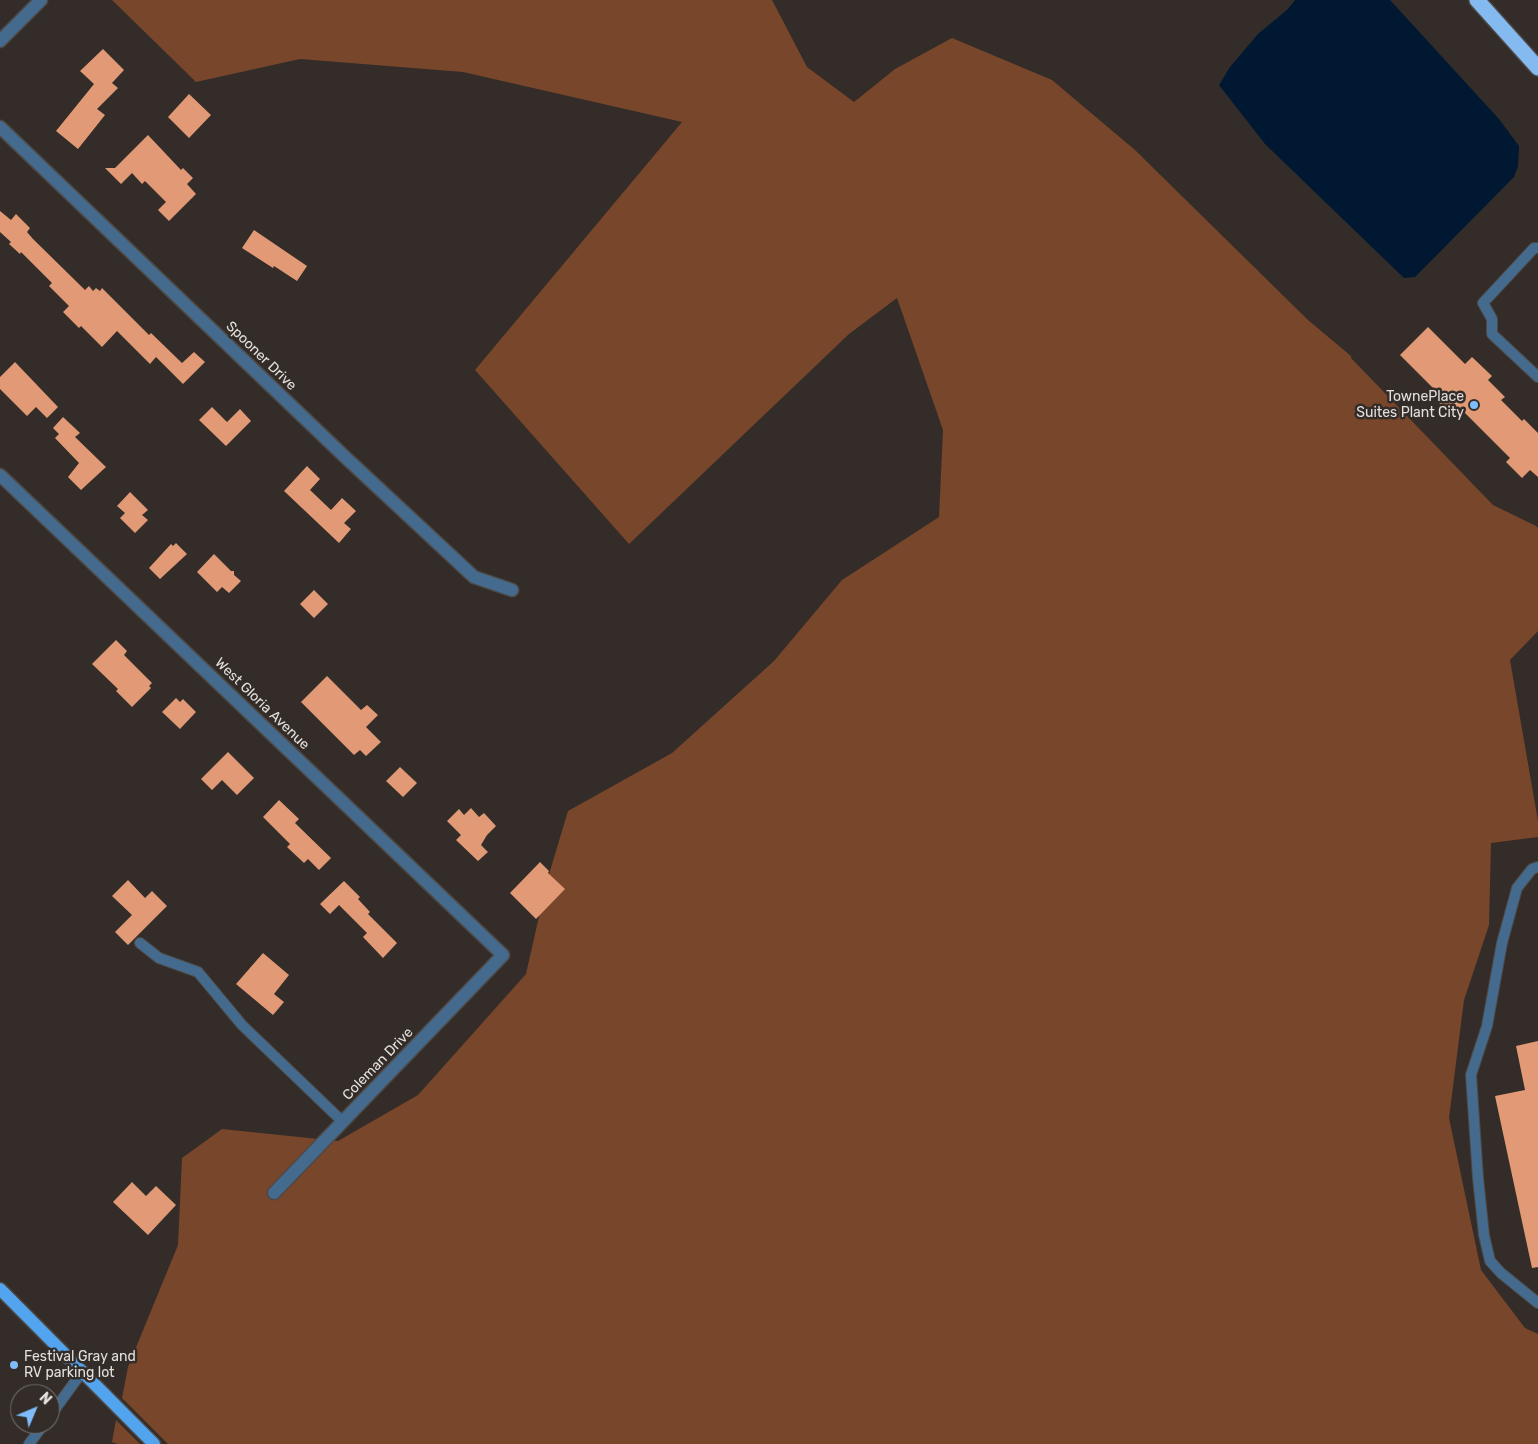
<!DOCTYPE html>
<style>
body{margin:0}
#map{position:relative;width:1538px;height:1444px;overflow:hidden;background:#332c28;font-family:Rubik,sans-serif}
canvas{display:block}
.north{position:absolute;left:10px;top:1384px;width:50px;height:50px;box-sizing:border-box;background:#332c28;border:1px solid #797470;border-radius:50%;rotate:45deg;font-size:14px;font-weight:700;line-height:20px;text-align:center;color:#e3dfdc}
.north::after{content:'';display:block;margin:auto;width:18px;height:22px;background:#7fbdfa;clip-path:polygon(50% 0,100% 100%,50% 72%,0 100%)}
</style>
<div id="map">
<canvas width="1538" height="1444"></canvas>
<div class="north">N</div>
</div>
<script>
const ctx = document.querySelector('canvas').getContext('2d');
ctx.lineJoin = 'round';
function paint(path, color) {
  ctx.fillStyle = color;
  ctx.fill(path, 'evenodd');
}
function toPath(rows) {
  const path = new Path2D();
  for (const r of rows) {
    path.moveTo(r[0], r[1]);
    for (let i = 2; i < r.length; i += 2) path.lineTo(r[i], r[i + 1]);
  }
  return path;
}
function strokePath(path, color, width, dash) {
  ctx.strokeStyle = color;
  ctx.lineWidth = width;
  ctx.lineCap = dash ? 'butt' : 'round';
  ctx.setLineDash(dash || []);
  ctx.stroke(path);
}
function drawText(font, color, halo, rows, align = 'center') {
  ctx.font = font + ' Rubik,sans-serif';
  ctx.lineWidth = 5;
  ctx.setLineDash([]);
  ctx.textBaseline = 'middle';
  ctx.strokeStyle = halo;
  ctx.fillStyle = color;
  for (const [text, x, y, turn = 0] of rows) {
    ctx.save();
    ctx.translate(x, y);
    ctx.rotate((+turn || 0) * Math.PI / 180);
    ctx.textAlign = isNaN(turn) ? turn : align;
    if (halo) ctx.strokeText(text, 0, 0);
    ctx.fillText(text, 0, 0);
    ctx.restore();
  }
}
paint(toPath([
 [112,0,772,0,807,67,854,102,895,69,952,38,1052,80,1135,150,1308,320,1351,356,1351,358,1493,505,1536,526,1538,528,1538,631,1510,660,1538,821,1538,837,1491,843,1489,925,1464,1000,1449,1118,1481,1270,1525,1328,1538,1334,1538,1444,168,1444,122,1398,128,1367,178,1245,182,1158,222,1129,338,1141,418,1095,526,974,547,881,568,811,672,753,774,661,842,580,939,517,943,430,897,298,849,334,629,544,475,370,682,122,463,72,300,59,196,82],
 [116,1420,140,1444,118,1444,112,1442]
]), '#78462b');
paint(toPath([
 [1295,0,1390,0,1499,119,1519,146,1518,166,1514,177,1415,277,1404,278,1265,144,1219,85,1230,67,1258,34,1288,9]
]), '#001831');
paint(toPath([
 [103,49,124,70,112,83,118,88,97,109,105,115,78,149,56,131,94,84,80,71],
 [189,94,211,115,189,138,168,117],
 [148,135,181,170,183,168,193,178,187,184,196,194,169,221,158,210,166,202,145,181,142,184,132,173,121,184,105,168,115,168],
 [0,211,11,220,16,214,30,228,27,232,33,239,85,290,89,286,93,291,96,288,100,291,102,288,149,335,151,333,182,363,194,352,205,362,183,384,156,357,150,364,117,331,102,347,81,326,79,328,63,312,69,306,49,286,52,283,21,252,20,254,9,244,11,242,0,232],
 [254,230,307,266,297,281,274,266,273,268,242,248],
 [1428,327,1465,364,1472,357,1492,376,1488,380,1505,397,1501,400,1522,421,1524,419,1538,433,1538,477,1530,470,1522,478,1506,462,1510,458,1462,410,1454,418,1436,400,1441,396,1400,355],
 [15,362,58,407,47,418,36,407,27,416,0,389,0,377],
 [212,407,227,422,240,409,251,421,226,446,199,420],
 [63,417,80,433,75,437,106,467,81,490,68,477,79,463,55,438,59,434,53,428],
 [307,466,320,479,310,490,331,510,342,498,356,511,344,523,351,529,339,543,284,491],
 [130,492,148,510,142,515,148,520,135,533,120,518,125,513,117,506],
 [176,543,187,554,160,579,149,568,171,544,173,546],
 [214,554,231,571,234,571,234,575,241,581,229,593,222,587,217,592,197,572],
 [314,590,328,604,314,618,300,604],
 [116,640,127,651,124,655,152,683,149,686,151,688,132,707,116,691,118,689,92,664],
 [327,676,361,710,367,705,378,715,366,727,381,742,366,756,360,750,354,755,301,702],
 [176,698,180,702,183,699,196,712,180,729,162,712],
 [228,752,254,778,237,795,222,780,212,790,201,779],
 [400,767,417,783,403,797,386,781],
 [279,800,299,819,295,823,331,858,319,870,308,859,304,863,287,847,290,844,263,817],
 [471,808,479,817,484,813,496,826,487,835,481,845,488,852,478,861,456,840,461,835,447,821,459,809,464,815],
 [540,862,549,871,548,873,565,889,536,919,510,893],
 [128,880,145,898,152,891,167,906,128,945,115,932,132,915,112,896],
 [344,881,360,897,358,899,370,912,368,914,397,943,383,958,363,937,367,933,339,905,330,914,320,904],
 [263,953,289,975,274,994,284,1002,273,1015,236,984],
 [1538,1041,1538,1267,1532,1268,1495,1096,1525,1090,1516,1046],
 [132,1182,146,1196,156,1186,176,1205,148,1235,113,1202]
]), '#e19a75');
const lane = toPath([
 [1538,248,1534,248,1483,303,1492,319,1492,334,1538,377],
 [1538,867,1532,869,1517,888,1502,943,1487,1026,1471,1075,1478,1178,1484,1235,1490,1261,1501,1273,1538,1303],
 [140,943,159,958,198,972,242,1025,343,1122],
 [50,1416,82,1372],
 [29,1444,44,1424]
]);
const street = toPath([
 [0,41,41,0],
 [0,127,344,456,474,577,512,590],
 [0,475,503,955,274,1193]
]);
const primary = toPath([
 [0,1289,154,1444]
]);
const highway = toPath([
 [1477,0,1538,68]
]);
strokePath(lane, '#4f4945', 12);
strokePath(street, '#4f4945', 15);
strokePath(primary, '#4f4945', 15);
strokePath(highway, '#4f4945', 18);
strokePath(lane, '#446a8e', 10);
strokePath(street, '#446a8e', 12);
strokePath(primary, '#53a4ef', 12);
strokePath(highway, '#84baf0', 15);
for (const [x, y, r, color] of [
 [1474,405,5,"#7fbdfa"],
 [14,1365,5,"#7fbdfa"]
]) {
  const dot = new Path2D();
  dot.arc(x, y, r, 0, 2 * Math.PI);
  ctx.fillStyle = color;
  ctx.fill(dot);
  strokePath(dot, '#332c28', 2);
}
drawText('14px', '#e3dfdc', '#332c28', [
 ["Spooner Drive",261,356,44],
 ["West Gloria Avenue",262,704,44],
 ["Coleman Drive",378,1064,-46]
]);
drawText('14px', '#e3dfdc', '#332c28', [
 ["TownePlace",1464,397],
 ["Suites Plant City",1464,413],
 ["Festival Gray and",24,1357,"left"],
 ["RV parking lot",24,1373,"left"]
], 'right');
</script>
